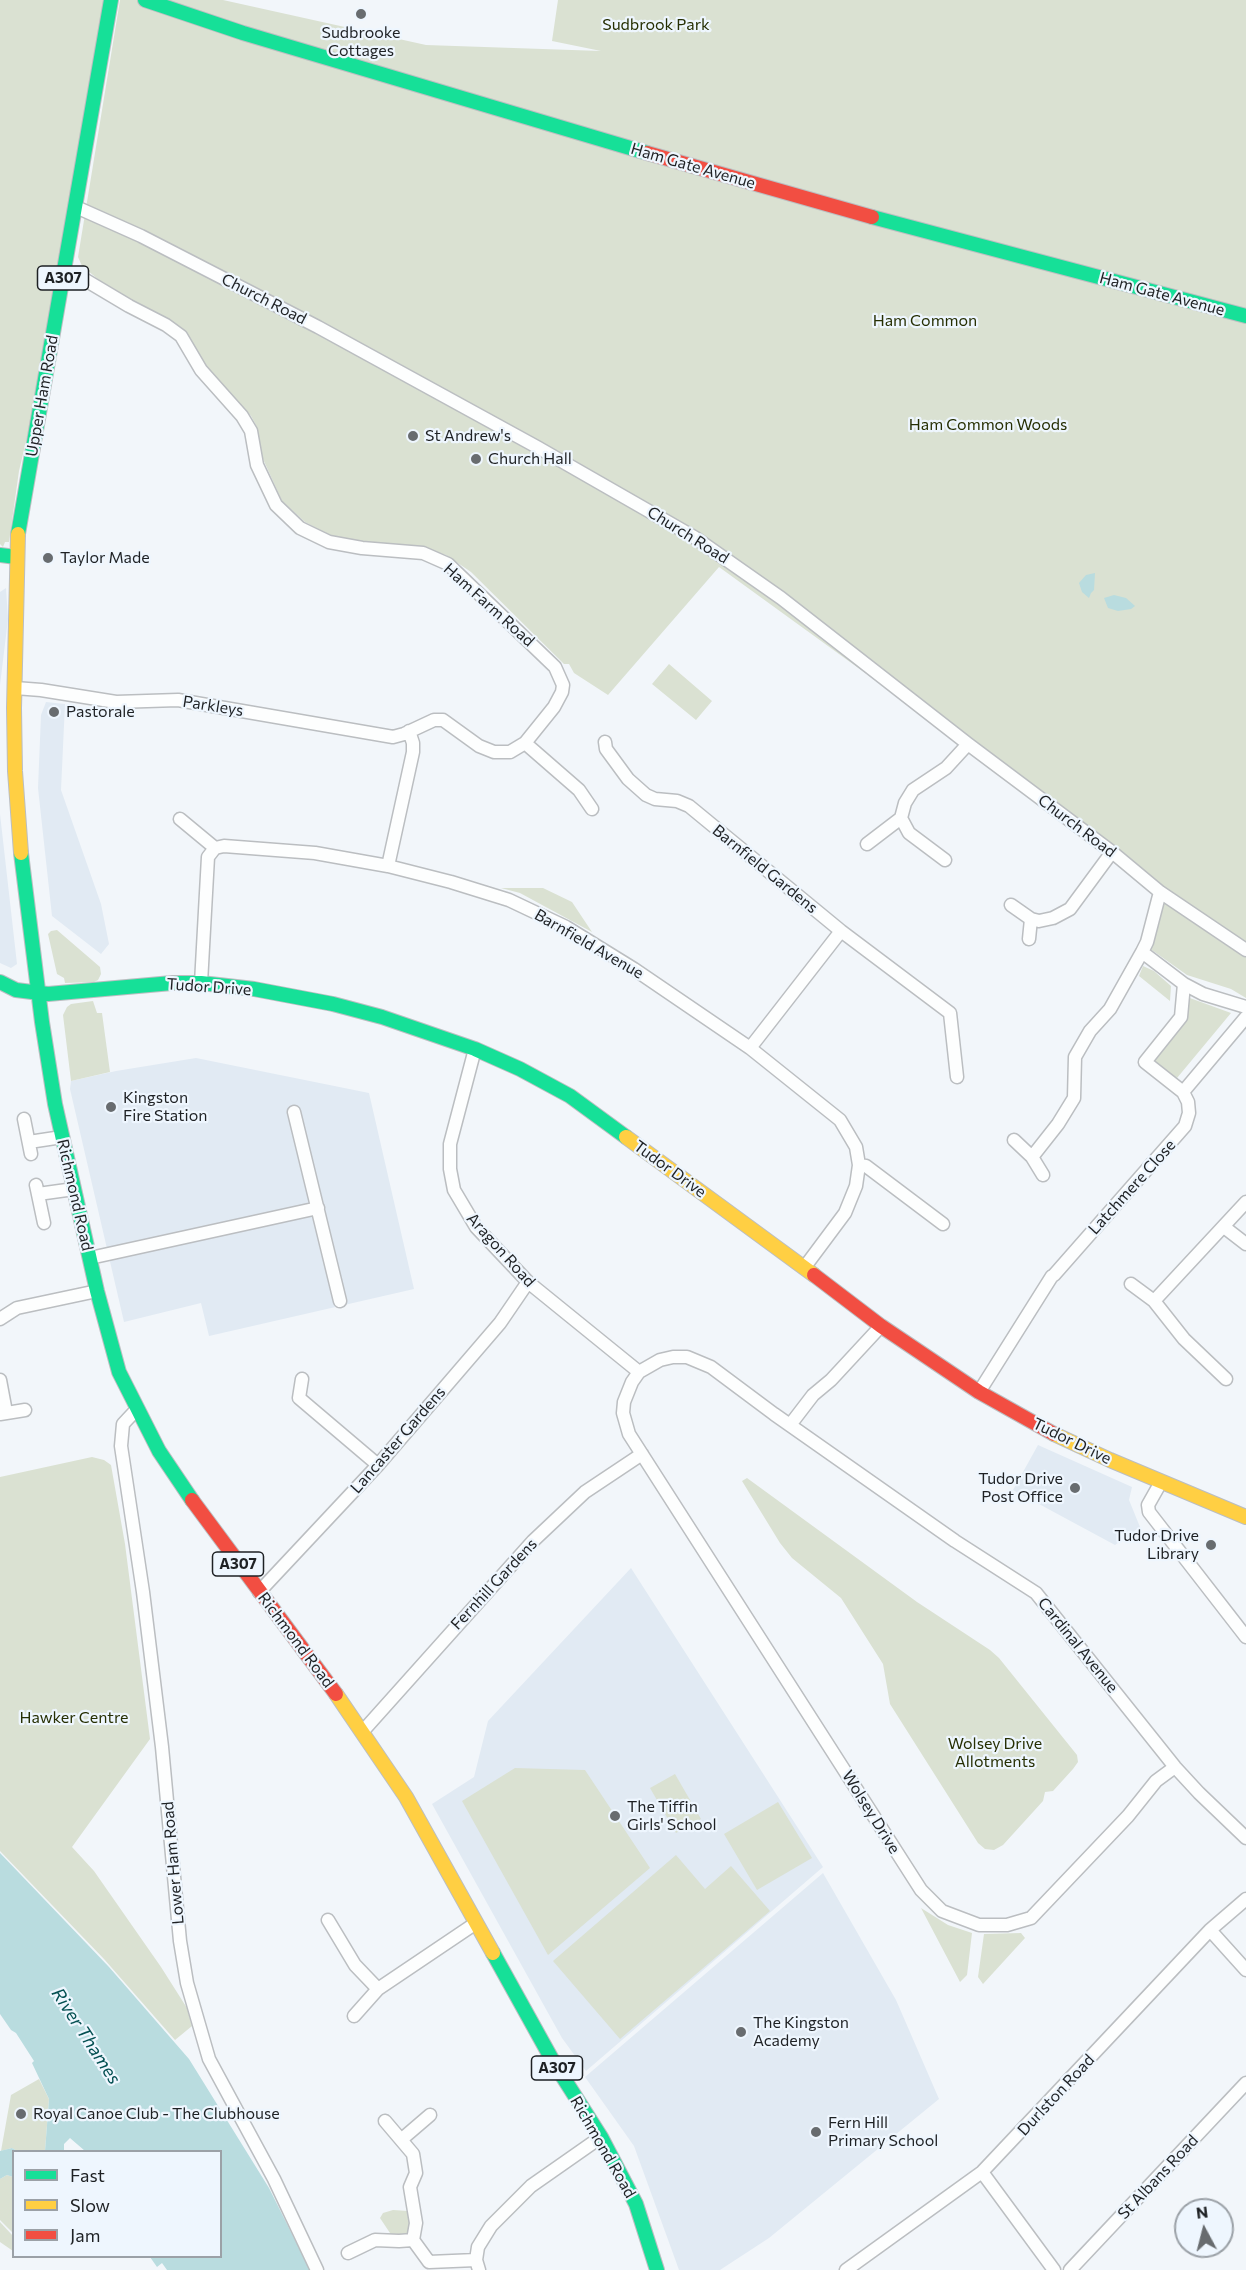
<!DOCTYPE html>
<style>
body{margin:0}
#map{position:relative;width:1246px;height:2270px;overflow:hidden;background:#f2f6fa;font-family:Commissioner,sans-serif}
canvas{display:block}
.legend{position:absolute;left:12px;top:2150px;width:210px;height:108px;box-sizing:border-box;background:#eef6fe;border:2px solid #9ba1a7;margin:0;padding:8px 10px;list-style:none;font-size:18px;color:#1e2124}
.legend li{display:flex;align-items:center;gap:12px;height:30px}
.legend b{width:30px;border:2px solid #9ba1a7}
.north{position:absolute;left:1174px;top:2198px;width:60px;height:60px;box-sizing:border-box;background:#eef6fe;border:2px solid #9ba1a7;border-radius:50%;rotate:353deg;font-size:16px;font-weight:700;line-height:24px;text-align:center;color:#1e2124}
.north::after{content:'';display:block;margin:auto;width:21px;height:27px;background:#686c6f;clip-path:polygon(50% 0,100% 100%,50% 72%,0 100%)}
</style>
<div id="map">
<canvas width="1246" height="2270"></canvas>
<ul class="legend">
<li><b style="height:8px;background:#16e098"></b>Fast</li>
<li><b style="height:8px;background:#ffcf43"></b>Slow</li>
<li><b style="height:8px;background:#f24e42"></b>Jam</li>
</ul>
<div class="north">N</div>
</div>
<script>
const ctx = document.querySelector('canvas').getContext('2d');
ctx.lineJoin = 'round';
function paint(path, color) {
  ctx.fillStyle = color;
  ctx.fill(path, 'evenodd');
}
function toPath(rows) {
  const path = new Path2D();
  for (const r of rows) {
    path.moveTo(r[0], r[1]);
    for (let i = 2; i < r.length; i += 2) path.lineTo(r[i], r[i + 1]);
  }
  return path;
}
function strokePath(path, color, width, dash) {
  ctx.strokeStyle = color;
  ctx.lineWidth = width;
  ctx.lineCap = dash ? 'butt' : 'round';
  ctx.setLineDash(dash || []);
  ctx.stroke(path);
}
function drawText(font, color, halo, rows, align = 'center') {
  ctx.font = font + ' Commissioner,sans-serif';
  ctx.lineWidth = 4.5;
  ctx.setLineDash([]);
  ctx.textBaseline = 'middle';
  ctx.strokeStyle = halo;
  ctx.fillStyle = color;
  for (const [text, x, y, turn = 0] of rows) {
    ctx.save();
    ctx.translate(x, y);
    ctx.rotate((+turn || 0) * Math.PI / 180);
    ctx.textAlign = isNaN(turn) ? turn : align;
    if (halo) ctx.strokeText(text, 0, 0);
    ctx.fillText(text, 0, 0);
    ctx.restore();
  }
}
paint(toPath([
 [6,588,8,619,0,685,0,592],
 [46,702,65,704,61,790,101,904,109,944,101,954,52,916,38,788,41,715],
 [0,814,17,964,11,968,0,963],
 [196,1058,369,1093,414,1289,209,1336,201,1303,124,1322,70,1089,71,1081,116,1071],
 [1038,1445,1132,1487,1129,1500,1140,1527,1115,1545,1013,1490],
 [631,1568,823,1867,586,2071,562,2038,432,1804,474,1777,488,1721],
 [823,1873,896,2000,939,2099,769,2238,720,2270,679,2270,634,2146,585,2077]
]), '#e1eaf3');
paint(toPath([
 [0,0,104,0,42,373,19,471,9,542,5,542,3,547,0,544],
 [120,0,223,0,426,45,601,51,552,41,558,0,1246,0,1246,998,1231,989,1187,975,1149,948,1166,896,1112,852,719,567,608,695,574,673,569,664,564,664,471,572,446,555,420,547,363,543,332,536,305,522,282,501,258,448,257,427,251,416,209,372,190,341,179,329,99,280,82,266,78,257],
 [669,664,712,701,696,720,652,684],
 [501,888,543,888,572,902,592,932,520,893],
 [57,930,100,967,101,974,98,980,94,982,65,983,64,978,57,974,48,934,51,931],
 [1143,966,1154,971,1171,986,1170,1001,1139,976],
 [1187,997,1231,1013,1177,1078,1150,1061],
 [93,1001,97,1013,102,1013,110,1072,71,1081,63,1015,67,1007,71,1004],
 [92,1457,104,1460,111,1465,125,1544,150,1739,72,1847,94,1871,161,1967,187,2008,192,2026,175,2040,104,1959,0,1851,0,1477],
 [747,1478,917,1602,990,1650,999,1658,1077,1755,1078,1762,1073,1769,1053,1791,1045,1792,1043,1801,1003,1845,994,1850,985,1849,978,1843,890,1704,883,1664,841,1598,792,1558,780,1543,742,1481],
 [515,1768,585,1770,650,1868,548,1955,462,1801],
 [675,1774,701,1819,676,1833,650,1788],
 [778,1802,812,1858,757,1890,724,1834],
 [676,1855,705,1889,731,1866,770,1911,620,2039,553,1961],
 [921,1908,948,1925,972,1933,967,1975,960,1982],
 [1021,1933,1025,1938,983,1984,978,1977,984,1934],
 [39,2079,49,2099,45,2151,17,2151,12,2148,1,2151,11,2095],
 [7,2175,13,2177,13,2233,0,2220,0,2179],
 [393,2210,408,2211,411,2227,406,2236,392,2236,380,2218,383,2213],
 [0,2222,13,2236,13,2251,0,2242]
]), '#dae1d2');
paint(toPath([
 [1095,573,1094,590,1091,593,1089,598,1082,592,1079,583,1086,575],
 [1114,595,1126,598,1135,606,1131,609,1118,611,1108,608,1104,598],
 [0,1853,109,1967,189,2059,269,2188,310,2270,167,2270,162,2263,157,2267,150,2257,220,2256,220,2152,85,2151,70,2138,64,2144,64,2151,45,2151,49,2099,32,2063,34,2061,16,2033,11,2030,0,2014],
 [12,2148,17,2151,14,2152,13,2177,7,2175,0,2179,0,2151]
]), '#b9dcdf');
const street = toPath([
 [76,207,141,236,318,327,537,447,694,537,781,598,968,744,1112,852,1160,892,1246,950],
 [15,688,41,690,116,702,178,700,393,737,404,734,434,720,443,720,479,746,494,752,510,752,525,743,554,707,562,692,563,685,555,667,448,564,423,553,362,548,329,542,300,528,276,505,257,465,251,431,242,416,201,370,181,336,166,325,129,306,82,278,64,272],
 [605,742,606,749,628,779,646,795,655,799,677,801,689,806,841,931,950,1013,957,1077],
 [525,743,579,790,592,809],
 [180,819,215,848],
 [867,844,901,818],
 [945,860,909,833,901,818,905,803,913,790,946,768,968,744],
 [388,866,413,752,413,743,409,731],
 [1011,905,1031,919,1039,921,1053,918,1070,909,1112,852],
 [1029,939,1031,919],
 [1142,952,1184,984,1203,994,1246,1007],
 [201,983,208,857,215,848,224,846,315,853,388,866,451,882,509,900,566,927,634,969,750,1048,840,1120,856,1147,859,1165,856,1186,845,1213,804,1268],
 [750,1048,841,931],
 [475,1049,450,1144,450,1169,454,1190,476,1227,528,1282,639,1372,660,1360,673,1357,687,1357,711,1367,774,1414,955,1541,1036,1593,1175,1767,1199,1793,1246,1838],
 [1183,1092,1246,1017],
 [294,1112,340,1301],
 [24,1119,31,1154],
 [1014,1140,1032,1157,1043,1175],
 [29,1142,62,1137],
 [1032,1157,1058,1124,1074,1098,1075,1057,1090,1031,1110,1009,1142,952,1147,942,1160,892],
 [859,1165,866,1166,943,1224],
 [36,1185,44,1223],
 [38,1194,74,1189],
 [1224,1227,1246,1244],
 [90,1258,318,1208],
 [1054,1275,1185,1126,1189,1113,1188,1102,1183,1092,1145,1062,1181,1017,1184,984],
 [1131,1284,1154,1301],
 [0,1319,17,1308,97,1291],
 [639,1372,632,1382,624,1402,623,1413,629,1434,921,1890,942,1911,979,1925,1007,1925,1031,1918,1128,1816,1156,1781,1175,1767],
 [302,1379,299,1398,378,1465],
 [1226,1379,1184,1339,1154,1301,1246,1202],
 [0,1380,6,1412],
 [979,1392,1052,1276],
 [137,1409,123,1424,121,1446,143,1592,162,1747,180,1941,187,1983,209,2059,274,2179,317,2270],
 [0,1414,25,1410],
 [790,1425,813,1395,831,1380,881,1326],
 [1161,1482,1148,1505,1149,1512,1246,1637],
 [259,1592,378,1465,500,1323,528,1282],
 [363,1731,533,1541,585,1492,642,1454],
 [328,1920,355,1965,378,1989,476,1923],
 [1210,1930,1246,1970],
 [354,2016,378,1989],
 [385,2121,413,2154,416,2173,410,2187,416,2223,413,2240,429,2262,476,2260],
 [402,2139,430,2115],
 [982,2172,1054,2270],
 [348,2253,375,2240,399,2241,413,2240],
 [479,2270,476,2260,478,2247,491,2226,531,2186,601,2137],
 [846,2270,982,2172,1210,1930,1246,1899],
 [1070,2270,1246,2083]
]);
const fast = toPath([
 [145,0,243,33,647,153],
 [872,217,1246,316],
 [18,534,111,0],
 [0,555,16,557],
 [21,853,42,1022,55,1104,97,1291,119,1372,159,1451,192,1500],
 [0,982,16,990,48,994,172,983,201,983,254,989,333,1004,382,1017,475,1049,520,1069,570,1096,626,1137],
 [493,1953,554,2063,601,2137,636,2204,657,2270]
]);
const slow = toPath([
 [18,534,14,708,15,771,21,853],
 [626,1137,814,1275],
 [1054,1434,1110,1460,1246,1517],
 [336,1694,406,1797,493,1953]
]);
const jam = toPath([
 [647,153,872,217],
 [814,1275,881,1326,979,1392,1054,1434],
 [192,1500,336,1694]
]);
strokePath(street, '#bbbec1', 15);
strokePath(fast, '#bbbec1', 16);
strokePath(slow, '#bbbec1', 16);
strokePath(jam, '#bbbec1', 16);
strokePath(street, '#fdfefe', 12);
strokePath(fast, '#16e098', 14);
strokePath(slow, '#ffcf43', 14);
strokePath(jam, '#f24e42', 14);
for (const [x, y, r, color] of [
 [361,14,6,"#686c6f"],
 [413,436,6,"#686c6f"],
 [476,459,6,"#686c6f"],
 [48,558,6,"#686c6f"],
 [54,712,6,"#686c6f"],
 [111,1107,6,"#686c6f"],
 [1075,1488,6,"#686c6f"],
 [1211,1545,6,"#686c6f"],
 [615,1816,6,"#686c6f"],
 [741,2032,6,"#686c6f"],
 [21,2114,6,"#686c6f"],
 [816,2132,6,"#686c6f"]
]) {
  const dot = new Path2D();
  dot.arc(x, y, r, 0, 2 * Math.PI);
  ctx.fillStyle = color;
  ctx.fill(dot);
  strokePath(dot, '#eef6fe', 2);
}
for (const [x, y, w] of [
 [63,278,51],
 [238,1564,51],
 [557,2068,51]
]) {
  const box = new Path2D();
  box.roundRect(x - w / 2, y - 12, w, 24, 4.5);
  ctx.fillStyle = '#eef6fe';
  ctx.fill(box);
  strokePath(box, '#1e2124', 1.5);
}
drawText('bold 15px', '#1e2124', null, [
 ["A307",63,278],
 ["A307",238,1564],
 ["A307",557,2068]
]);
drawText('16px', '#262f03', '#eef6fe', [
 ["Sudbrook Park",656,25],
 ["Ham Common",925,321],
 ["Ham Common Woods",988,425],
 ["Hawker Centre",74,1718],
 ["Wolsey Drive",995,1744],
 ["Allotments",995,1762]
]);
drawText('16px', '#1e2124', '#eef6fe', [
 ["Sudbrooke",361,33,"center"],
 ["Cottages",361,51,"center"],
 ["St Andrew's",425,436],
 ["Church Hall",488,459],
 ["Taylor Made",60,558],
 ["Pastorale",66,712],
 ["Kingston",123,1098],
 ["Fire Station",123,1116],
 ["Tudor Drive",1063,1479,"right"],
 ["Post Office",1063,1497,"right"],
 ["Tudor Drive",1199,1536,"right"],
 ["Library",1199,1554,"right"],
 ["The Tiffin",627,1807],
 ["Girls' School",627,1825],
 ["The Kingston",753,2023],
 ["Academy",753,2041],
 ["Royal Canoe Club - The Clubhouse",33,2114],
 ["Fern Hill",828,2123],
 ["Primary School",828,2141]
], 'left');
drawText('16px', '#1e2124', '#eef6fe', [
 ["Ham Gate Avenue",693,166,16],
 ["Ham Gate Avenue",1162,294,15],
 ["Church Road",264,299,27],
 ["Upper Ham Road",42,396,-80],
 ["Church Road",688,535,32],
 ["Ham Farm Road",489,605,42],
 ["Parkleys",213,706,9],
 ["Church Road",1077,826,37],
 ["Barnfield Gardens",765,869,39],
 ["Barnfield Avenue",589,944,30],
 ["Tudor Drive",209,987,4],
 ["Tudor Drive",670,1169,36],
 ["Latchmere Close",1132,1187,-48],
 ["Richmond Road",75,1195,77],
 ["Aragon Road",501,1250,48],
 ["Lancaster Gardens",398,1440,-49],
 ["Tudor Drive",1072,1441,26],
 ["Fernhill Gardens",494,1584,-47],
 ["Richmond Road",296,1640,53],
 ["Cardinal Avenue",1078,1645,51],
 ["Wolsey Drive",871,1812,58],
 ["Lower Ham Road",173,1863,-95],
 ["Durlston Road",1056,2095,-47],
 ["Richmond Road",603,2147,60],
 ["St Albans Road",1158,2177,-47]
]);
drawText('italic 18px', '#045052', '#eef6fe', [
 ["River Thames",86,2036,57]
]);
</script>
